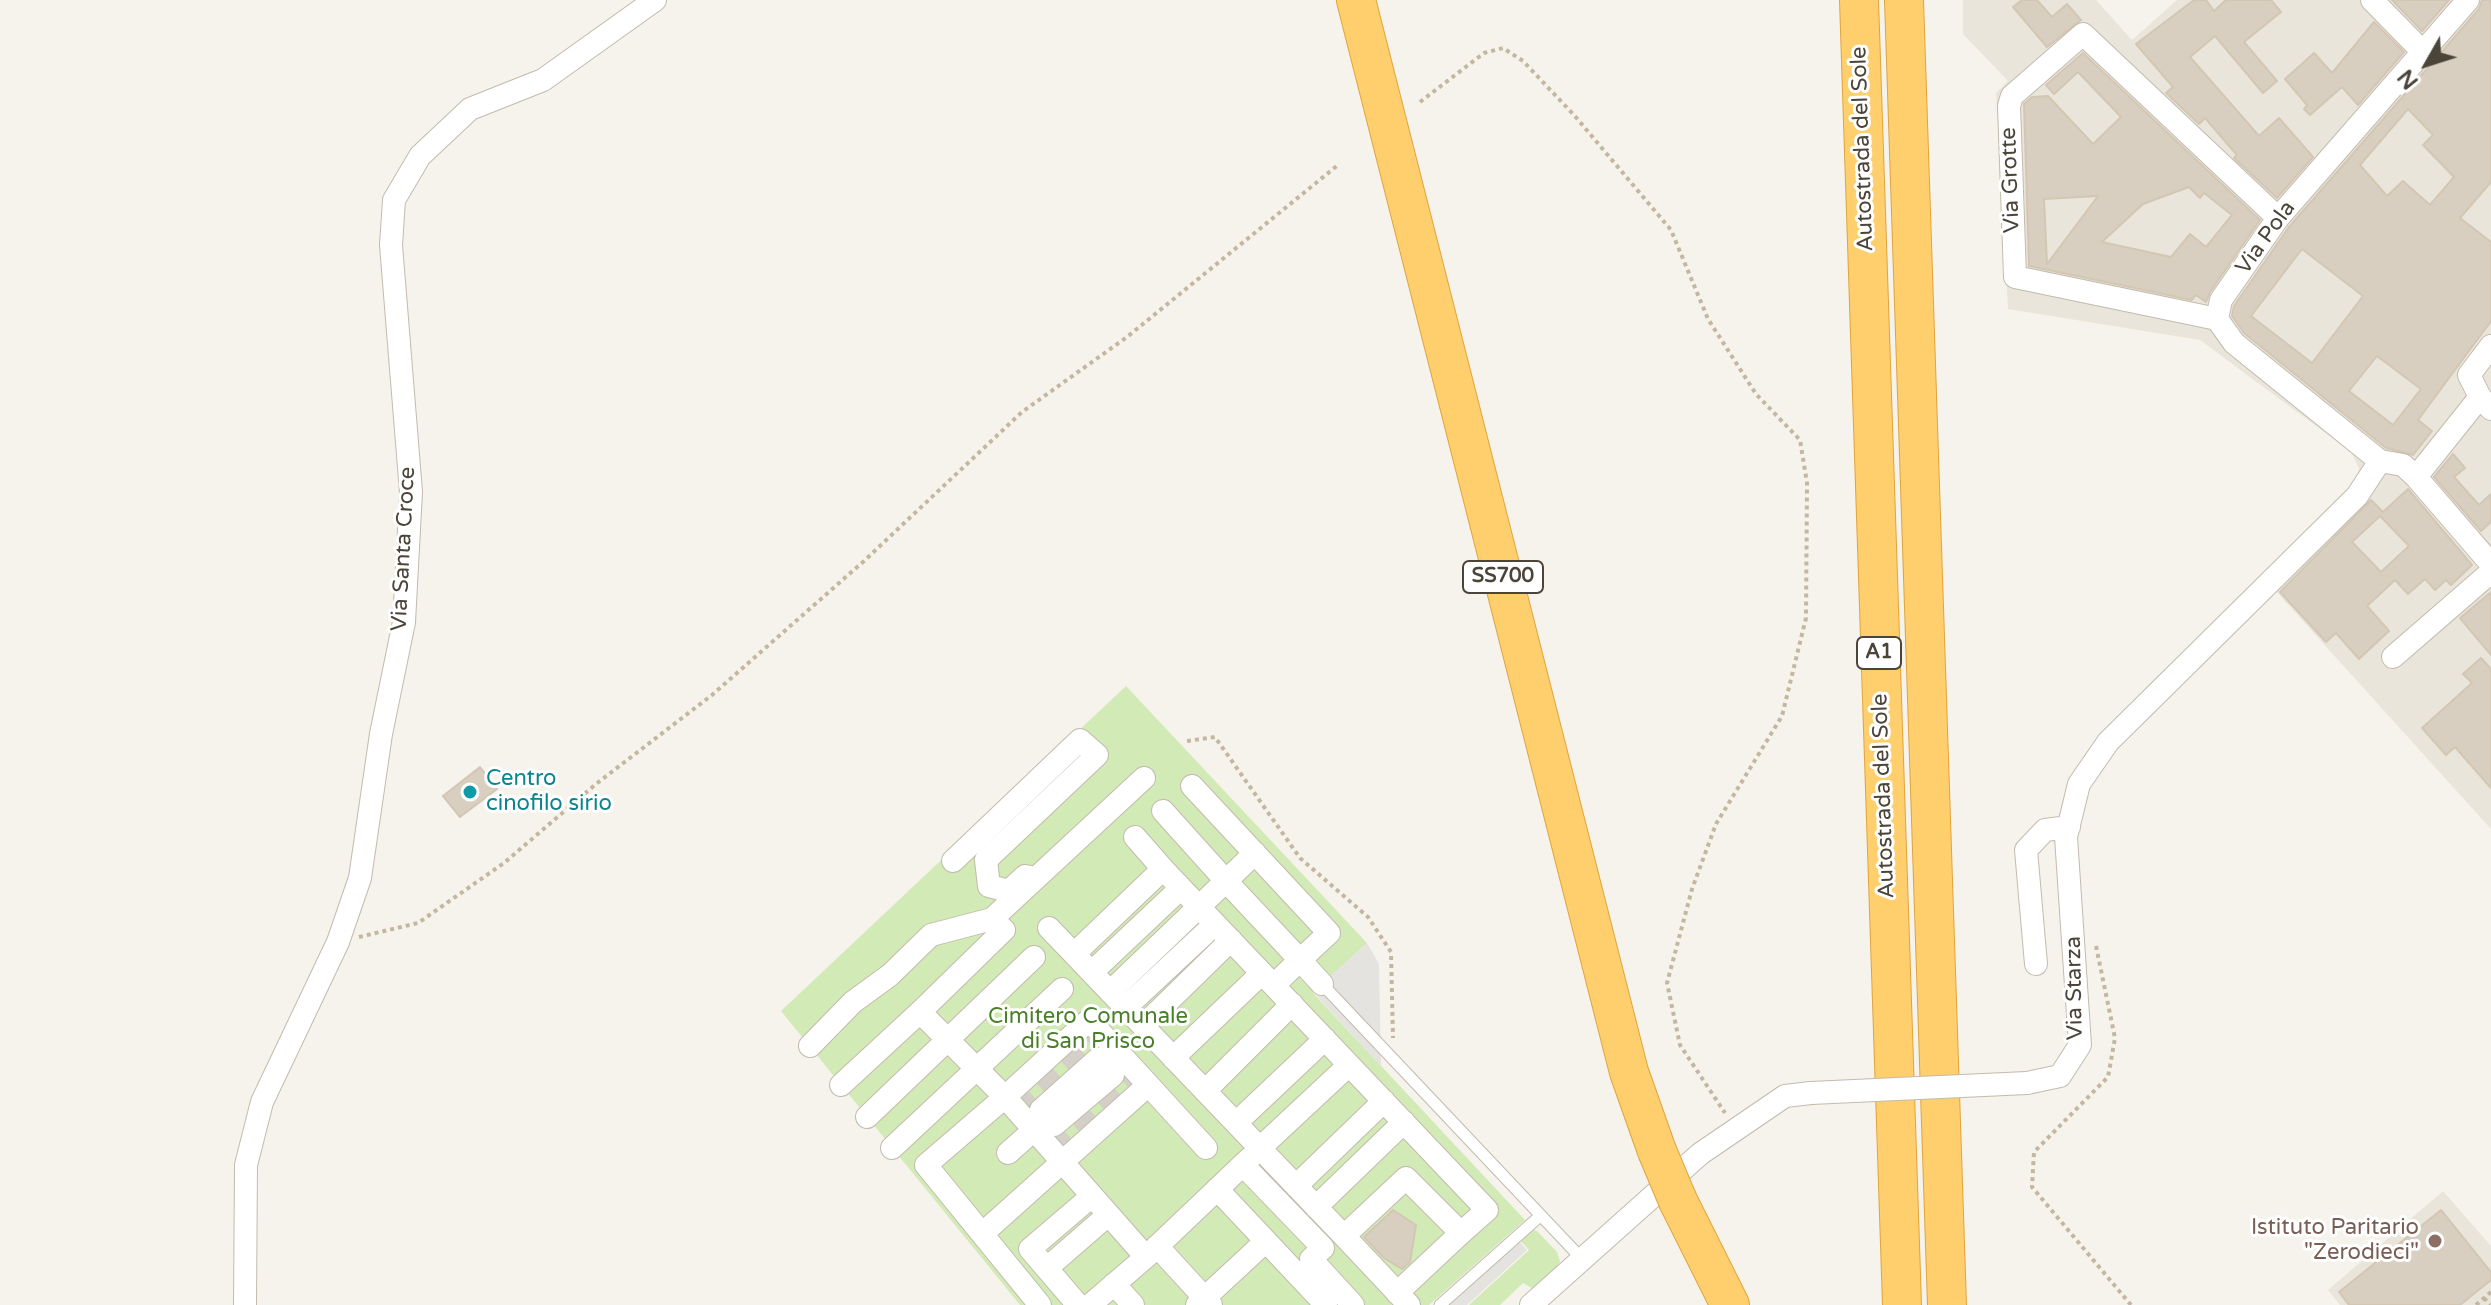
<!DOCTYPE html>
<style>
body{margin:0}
#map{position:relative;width:2491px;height:1305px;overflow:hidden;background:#f6f3ec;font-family:"Varela Round",sans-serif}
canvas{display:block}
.north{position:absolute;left:2387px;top:24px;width:80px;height:80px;-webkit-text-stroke:6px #fff;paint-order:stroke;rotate:231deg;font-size:22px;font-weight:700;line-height:32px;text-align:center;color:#4b4439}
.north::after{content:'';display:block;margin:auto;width:28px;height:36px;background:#4b4439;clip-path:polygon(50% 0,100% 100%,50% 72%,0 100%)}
</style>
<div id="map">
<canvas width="2491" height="1305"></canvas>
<div class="north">N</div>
</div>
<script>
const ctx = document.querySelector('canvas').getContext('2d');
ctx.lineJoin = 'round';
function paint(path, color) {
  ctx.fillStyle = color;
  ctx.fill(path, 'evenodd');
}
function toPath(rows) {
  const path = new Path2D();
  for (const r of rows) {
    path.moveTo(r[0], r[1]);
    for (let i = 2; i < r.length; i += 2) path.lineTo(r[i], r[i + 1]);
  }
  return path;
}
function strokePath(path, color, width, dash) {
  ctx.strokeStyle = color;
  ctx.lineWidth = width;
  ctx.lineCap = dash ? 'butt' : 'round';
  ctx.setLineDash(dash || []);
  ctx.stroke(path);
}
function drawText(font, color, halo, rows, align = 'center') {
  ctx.font = font + ' "Varela Round",sans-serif';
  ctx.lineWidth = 6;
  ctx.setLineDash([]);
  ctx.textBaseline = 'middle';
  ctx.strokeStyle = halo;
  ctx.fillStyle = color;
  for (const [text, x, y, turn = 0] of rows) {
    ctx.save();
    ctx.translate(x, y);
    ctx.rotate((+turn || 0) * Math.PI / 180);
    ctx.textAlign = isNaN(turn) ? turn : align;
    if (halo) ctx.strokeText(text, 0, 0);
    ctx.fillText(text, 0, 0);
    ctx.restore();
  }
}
paint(toPath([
 [1963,0,2096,0,2132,40,2177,0,2491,0,2491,829,2264,578,2354,489,2359,468,2351,452,2200,340,2008,309,1996,93,2008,81,1963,34],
 [2443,1191,2491,1246,2491,1305,2340,1305,2328,1290]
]), '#eae5da');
paint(toPath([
 [1126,686,1367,943,1313,993,1525,1220,1429,1305,1020,1305,781,1011],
 [1530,1229,1537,1231,1557,1252,1560,1261,1556,1271,1537,1291,1523,1283,1500,1305,1469,1305,1529,1250,1519,1239]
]), '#d2eab5');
paint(toPath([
 [1367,943,1379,964,1381,1066,1313,992],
 [1517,1239,1527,1250,1467,1305,1444,1305]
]), '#e5e3e0');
const building = toPath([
 [2022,0,2037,0,2052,17,2067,4,2081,20,2047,47,2013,7,2022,0],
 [2194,0,2206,0,2214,11,2226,0,2271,0,2281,12,2244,42,2277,81,2263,93,2215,36,2190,57,2259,136,2279,118,2313,157,2277,198,2234,158,2237,155,2205,118,2199,124,2166,93,2173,87,2136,44,2194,0],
 [2392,0,2449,0,2422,31,2392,0],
 [2482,0,2491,0,2491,182,2460,218,2491,242,2491,321,2418,420,2432,431,2413,455,2386,448,2244,333,2232,316,2234,306,2289,227,2479,9,2482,0],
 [2408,109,2433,135,2423,145,2454,177,2430,205,2403,181,2387,196,2360,165,2408,109],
 [2302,249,2363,296,2312,363,2251,316,2302,249],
 [2377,356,2421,389,2393,425,2349,391,2377,356],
 [2374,22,2404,52,2358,105,2342,87,2310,115,2304,109,2307,105,2285,79,2314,53,2332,73,2374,22],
 [2083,53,2260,220,2210,292,2206,302,2196,295,2192,300,2029,266,2024,104,2032,97,2048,96,2093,144,2121,117,2078,72,2054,94,2046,85,2083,53],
 [2189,187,2200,198,2204,193,2232,215,2206,247,2190,234,2171,257,2102,242,2143,204,2189,187],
 [2098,196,2047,264,2044,199,2098,196],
 [2453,454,2465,468,2454,477,2479,505,2491,494,2491,522,2481,531,2434,477,2453,454],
 [2408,489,2472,565,2451,585,2446,580,2435,590,2425,579,2408,594,2395,580,2367,606,2389,631,2359,659,2336,633,2326,642,2280,592,2371,500,2383,512,2408,489],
 [2380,516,2409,546,2381,572,2352,542,2380,516],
 [2491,592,2491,655,2460,618,2491,592],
 [2481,658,2491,669,2491,788,2455,747,2446,755,2422,728,2472,683,2463,674,2481,658],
 [480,767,497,789,460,817,443,796,480,767],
 [1393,1210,1416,1225,1410,1262,1402,1269,1384,1258,1364,1237,1393,1210],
 [2441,1210,2491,1272,2491,1280,2460,1305,2349,1305,2339,1292,2441,1210]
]);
paint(building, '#d8cfc1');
strokePath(building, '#d3c7b4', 2);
strokePath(toPath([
 [1018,1112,1103,1036],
 [1049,1147,1134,1071]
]), '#d4d0c8', 22, [22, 11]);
const lane = toPath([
 [1322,984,1583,1260],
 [1440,1305,1540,1216]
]);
const street = toPath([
 [2372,0,2421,50],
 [2468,0,2278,218,2221,300,2217,319,2234,343,2380,461,2403,465,2416,477,2480,397,2491,409],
 [2217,319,2015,277,2009,106,2012,96,2083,34,2278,218],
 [2480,397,2469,375,2491,346],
 [2416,477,2491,564],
 [2393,657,2491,572],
 [1163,811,1226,881,1255,853],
 [1135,837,1163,869],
 [953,861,1080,740,1097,755,986,860,989,886,1009,891,1025,876,1036,878],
 [1049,928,1074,954],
 [2036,964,2026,850,2045,830,2069,827],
 [1092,972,1181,888],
 [1274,985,1300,960,1322,984],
 [1110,992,1226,881,1300,960,1329,933,1192,786],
 [1125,1008,1215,924],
 [920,1012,1004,930,992,919,1144,778],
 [1143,1026,1231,940],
 [810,1046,853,1002,890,975,931,935,992,919],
 [1173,1058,1262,973],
 [1098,1059,1113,1075,1054,1125,1041,1110,1098,1059],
 [2027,1083,2060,1076,2080,1045,2066,837,2079,784,2108,742,2357,496,2380,461],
 [841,1085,920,1012,1005,1097,926,1165,1040,1305],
 [1205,1091,1292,1004],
 [867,1117,1034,957],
 [1236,1123,1325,1039],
 [892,1148,1062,989],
 [1206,1148,1089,1020,1005,1097,1146,1257,1250,1158],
 [1260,1148,1349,1065],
 [1008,1153,1044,1121],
 [1243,1165,1323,1248,1311,1259,1353,1305],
 [1296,1186,1384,1101],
 [1217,1189,1326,1305],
 [1316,1207,1404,1122],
 [982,1234,1147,1086],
 [1344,1236,1074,954,1163,869,1487,1210,1461,1233],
 [1157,1246,1211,1305],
 [1047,1268,1108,1215],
 [1114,1284,1133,1305],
 [1397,1293,1461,1233,1406,1178,1344,1236,1409,1305],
 [245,1305,246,1165,262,1102,338,942,360,878,381,734,404,622,411,492,391,245,394,200,420,156,470,109,543,80,655,0],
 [1078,1305,1030,1249,1092,1196],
 [1090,1305,1146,1257],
 [1197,1305,1266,1241],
 [1531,1305,1700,1154,1785,1096,1811,1093]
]);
const highway = toPath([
 [1356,0,1629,1072,1657,1151],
 [1859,0,1902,1305],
 [1904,0,1947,1305],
 [1678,1201,1730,1305]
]);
strokePath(lane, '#c2bbae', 13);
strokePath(street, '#c2bbae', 24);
strokePath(highway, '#e0a43c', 40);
strokePath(toPath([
 [1420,102,1484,53,1503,48,1523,61,1574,115,1671,230,1708,319,1756,394,1800,440,1807,483,1806,618,1782,716,1716,824,1692,889,1667,983,1680,1045,1725,1113],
 [1187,741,1215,737,1300,858,1368,917,1391,952,1393,1038],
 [359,937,418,923,504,863,596,784,712,695,864,561,1022,412,1127,337,1338,165],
 [2096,946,2115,1038,2108,1077,2034,1152,2032,1187,2131,1305],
 [2484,1298,2490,1305],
 [2476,1305,2491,1292]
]), '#c4b79f', 4, [4, 4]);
strokePath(lane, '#fff', 11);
strokePath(street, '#fff', 22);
strokePath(highway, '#ffcf6e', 38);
const streetBridge = toPath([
 [1811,1093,2027,1083]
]);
const highwayBridge = toPath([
 [1657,1151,1678,1201]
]);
strokePath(streetBridge, '#c2bbae', 24, []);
strokePath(highwayBridge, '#e0a43c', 40, []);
strokePath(streetBridge, '#fff', 22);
strokePath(highwayBridge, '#ffcf6e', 38);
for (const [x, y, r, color] of [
 [470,792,8,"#0f9aa8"],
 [2435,1241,8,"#8d6e63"]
]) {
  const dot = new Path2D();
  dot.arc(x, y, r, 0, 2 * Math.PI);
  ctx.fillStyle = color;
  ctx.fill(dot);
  strokePath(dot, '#fff', 3);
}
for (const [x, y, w] of [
 [1503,577,80],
 [1879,653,44]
]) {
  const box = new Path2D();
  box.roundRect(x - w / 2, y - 16, w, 32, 6);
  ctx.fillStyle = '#fff';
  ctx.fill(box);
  strokePath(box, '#4b4439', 2);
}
drawText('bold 20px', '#4b4439', null, [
 ["SS700",1503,577],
 ["A1",1879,653]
]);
drawText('22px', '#4b4439', '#fff', [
 ["Autostrada del Sole",1863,149,-92],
 ["Via Grotte",2011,180,-92],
 ["Via Pola",2266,238,-54],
 ["Via Santa Croce",404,549,-87],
 ["Autostrada del Sole",1884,796,-92],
 ["Via Starza",2075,988,-91]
]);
drawText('22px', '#0d838f', '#fff', [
 ["Centro",486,779],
 ["cinofilo sirio",486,804]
], 'left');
drawText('22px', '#4a7f2a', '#fff', [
 ["Cimitero Comunale",1088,1017],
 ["di San Prisco",1088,1042]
]);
drawText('22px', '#785e54', '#fff', [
 ["Istituto Paritario",2419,1228],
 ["\"Zerodieci\"",2419,1253]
], 'right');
</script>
